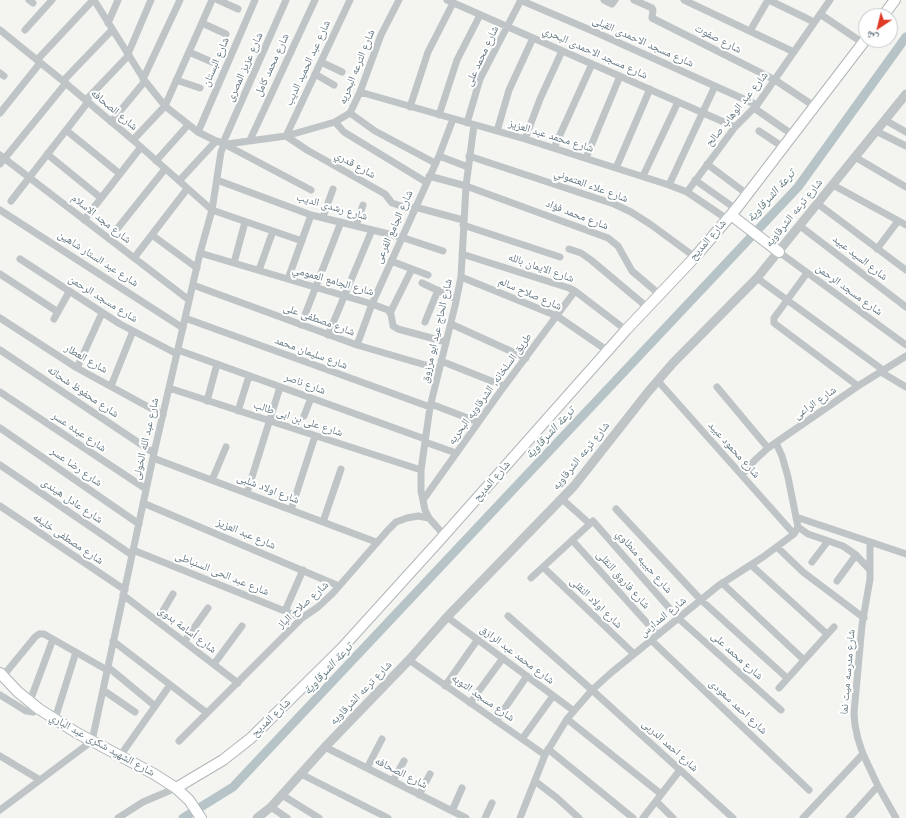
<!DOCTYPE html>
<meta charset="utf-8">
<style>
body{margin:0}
#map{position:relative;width:906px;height:818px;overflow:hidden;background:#f4f4f0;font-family:Helvetica,"Noto Naskh Arabic",sans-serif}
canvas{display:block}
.north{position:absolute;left:858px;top:8px;width:40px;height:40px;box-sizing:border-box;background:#fff;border:1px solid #c1c9cc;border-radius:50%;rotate:215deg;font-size:11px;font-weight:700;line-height:16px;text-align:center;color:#647780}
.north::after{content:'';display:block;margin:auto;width:14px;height:18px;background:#de3a26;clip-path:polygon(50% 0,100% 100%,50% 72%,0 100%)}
</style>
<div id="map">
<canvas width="906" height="818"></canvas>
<div class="north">ش</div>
</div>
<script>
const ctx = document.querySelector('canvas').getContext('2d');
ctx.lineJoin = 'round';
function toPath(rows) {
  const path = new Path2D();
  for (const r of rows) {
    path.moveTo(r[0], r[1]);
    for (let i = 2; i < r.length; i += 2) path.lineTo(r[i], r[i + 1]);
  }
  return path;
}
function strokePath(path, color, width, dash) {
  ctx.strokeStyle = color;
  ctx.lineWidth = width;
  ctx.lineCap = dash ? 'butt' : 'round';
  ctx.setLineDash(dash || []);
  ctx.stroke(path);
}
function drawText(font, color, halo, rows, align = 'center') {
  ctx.font = font + ' Helvetica,"Noto Naskh Arabic",sans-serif';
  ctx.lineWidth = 4;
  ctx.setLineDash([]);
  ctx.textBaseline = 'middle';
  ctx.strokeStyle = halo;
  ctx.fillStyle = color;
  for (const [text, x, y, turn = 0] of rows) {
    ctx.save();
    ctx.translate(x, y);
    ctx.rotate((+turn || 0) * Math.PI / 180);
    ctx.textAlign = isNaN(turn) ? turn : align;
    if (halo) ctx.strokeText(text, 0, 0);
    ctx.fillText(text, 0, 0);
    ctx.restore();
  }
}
strokePath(toPath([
 [183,818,233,787,798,187,906,37]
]), '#b7c4c7', 9);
const secondary = toPath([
 [883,16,895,0],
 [731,215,779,252],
 [0,673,18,692,39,709,77,733,154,774,176,788,189,800,201,818],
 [176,788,223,760,251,738,342,648,439,541,626,330,695,257,736,209,866,39]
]);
strokePath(secondary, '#afb6b9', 12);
strokePath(toPath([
 [29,0,33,3],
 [94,0,145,81,165,106,198,132,216,141,227,144,286,136,335,122,350,113,360,92,381,35,399,0],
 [218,0,238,9],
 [350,0,286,136,307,150,385,194,392,203,414,210],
 [447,0,735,127],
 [520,0,595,32,757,105],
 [604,0,612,4,615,0],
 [634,0,652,8,653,10,652,18,775,80,814,106],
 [684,0,794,52],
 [769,0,814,22],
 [820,14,863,43],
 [108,23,118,0],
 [202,23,226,34],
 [0,30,63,81,133,140,212,210,302,241],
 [25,30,52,0],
 [750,31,768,0],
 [189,52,212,62],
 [128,54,151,0],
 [37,60,93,0],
 [321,62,342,72],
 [0,73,4,76],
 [315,74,334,85],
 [143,79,180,0],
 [176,80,200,88],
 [63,81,112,30],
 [360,92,525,139,669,185,687,192,727,219],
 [86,100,129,55],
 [410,107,428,52,453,3],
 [754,108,793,135],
 [0,113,40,63],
 [350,113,375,131,435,163],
 [439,115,457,60,480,15],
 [885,120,906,132],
 [111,122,145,81],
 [335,122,344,132,426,182],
 [467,123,480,79,521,0],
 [66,130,120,174],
 [497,131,509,90,533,38],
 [759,131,783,147],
 [876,131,906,146],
 [198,132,255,0],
 [525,139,540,99,562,51],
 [133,140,165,106,212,0],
 [250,140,315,0],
 [223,143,286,0],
 [226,145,311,190],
 [554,148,592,64],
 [47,154,101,198],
 [0,155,189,300],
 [439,156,468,167],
 [469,156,614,204,631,212,650,224,695,257],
 [855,157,906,187],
 [586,158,620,76],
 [156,161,188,125],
 [0,164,66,83],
 [707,164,747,194],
 [616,168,650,89],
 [429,176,466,186,608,238,618,246,632,271,659,294],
 [643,176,678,102],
 [217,180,311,215,401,237,443,251],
 [695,180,736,209],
 [179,181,216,141],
 [669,185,715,86],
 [833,185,906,225],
 [687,192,735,127,757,105,830,0],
 [11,201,88,102],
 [818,204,906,270],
 [415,207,463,220],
 [0,210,183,328],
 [323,217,333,189],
 [84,220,141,147],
 [463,225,560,257],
 [356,226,363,205],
 [800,226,906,307],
 [152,235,197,268],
 [109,239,165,169],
 [569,249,581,253,591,260,647,307],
 [877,249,898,221],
 [779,252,906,345],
 [200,253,372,304,388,310,391,314,393,326,398,329,446,342],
 [462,254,569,288,575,291,626,330],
 [134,258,187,189],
 [20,259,120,324,177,354],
 [391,261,428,275],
 [234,263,245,222],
 [259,270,273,231],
 [807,273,774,318,774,323,858,386],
 [0,274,58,312],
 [461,277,557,316,608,351],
 [757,278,883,370],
 [288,279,311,215],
 [422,283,456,299],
 [193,285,357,345,439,369],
 [390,313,412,269],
 [0,318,77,368,163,415],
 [185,318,430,407],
 [54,319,69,292],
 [425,322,438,290],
 [451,324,526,358],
 [301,325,341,222],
 [328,335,372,230],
 [357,345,372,304,439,156,453,119],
 [0,350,154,453],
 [178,350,425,439],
 [441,361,504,386],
 [77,368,102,313],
 [881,372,906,387],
 [658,381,794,534],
 [111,386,133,331],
 [717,387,768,448],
 [169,388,421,470],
 [0,392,146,489],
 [207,401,217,364],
 [431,404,478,422],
 [238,411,249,376],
 [304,416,311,398],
 [0,428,139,524],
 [425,442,456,453],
 [153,458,376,542],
 [0,465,132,555],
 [742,475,755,460,768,448,858,386,906,356],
 [212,480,226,447],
 [247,493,280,387],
 [562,499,590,524],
 [423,500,500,392,575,291],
 [143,503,339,586],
 [0,506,125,590],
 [616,509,701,600,787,678],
 [291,510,315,436],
 [796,517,906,554],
 [323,522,341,469],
 [798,527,808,534,843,546,856,555,870,570],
 [444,535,429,518,425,510,421,491,421,470,430,407,455,306,461,277,466,186,474,125],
 [572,540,658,635],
 [870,542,870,579,862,625,854,713,855,725,858,739,863,754,878,786,896,818],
 [777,547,803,572,864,618],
 [133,550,302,618],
 [812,562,828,541],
 [751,565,827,634],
 [543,567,634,654],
 [531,578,593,521,678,618,781,710],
 [837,581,856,555],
 [722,583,804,660],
 [123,595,238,683],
 [285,611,303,570],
 [508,616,592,690,733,818],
 [447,617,574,711],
 [157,621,173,594],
 [651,640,809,790],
 [113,641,207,713],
 [184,642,208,608],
 [409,660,545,755],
 [214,664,242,626],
 [108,667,155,706],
 [3,676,35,637,39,634,44,634,107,670],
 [445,686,478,639],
 [779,688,834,627],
 [103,690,135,712],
 [0,695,26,711,33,712,39,709],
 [30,701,53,639],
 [470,703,503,658],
 [55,719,76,652],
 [567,719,661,794],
 [496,721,527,676],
 [522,739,553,696],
 [179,741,302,618,318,607,333,593,388,530,396,522,407,518,418,516,429,518],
 [325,747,466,818],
 [548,749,633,818],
 [0,756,40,780],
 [120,756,170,685],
 [367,768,382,739],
 [301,774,388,818],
 [393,781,404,761],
 [535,781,557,798,579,818],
 [282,795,319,818],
 [419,795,430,774],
 [656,801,673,818],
 [271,807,287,818],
 [0,810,92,741,154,453,200,253,212,210,221,152,223,147,227,144],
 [452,811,462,788],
 [118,818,143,802,176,788],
 [485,818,492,803],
 [520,818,545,755,567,719,592,690,612,672,718,586,763,557,794,534,798,527,788,477,782,456,776,443],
 [643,818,680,770],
 [803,818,863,754],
 [849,818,878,786]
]), '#bfc4c6', 7);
strokePath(toPath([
 [257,818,271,807,325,747,409,660,447,617,574,486,648,392,673,363,757,278,906,94]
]), '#bfc4c6', 9);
strokePath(secondary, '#fff', 10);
drawText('11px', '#647780', '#fff', [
 ["شارع صفوت",718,39,27],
 ["شارع مسجد الاحمدى القبلى",643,42,24],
 ["شارع مسجد الاحمدى البحري",595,53,24],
 ["شارع محمد على",482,56,-65],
 ["شارع البستان",216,62,-67],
 ["شارع عبد الحميد الديب",308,63,-65],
 ["شارع محمد كامل",272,65,-65],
 ["شارع عزيز المصرى",245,67,-66],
 ["شارع الترعه البحريه",357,67,-68],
 ["شارع عبد الوهاب صالح",737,109,-51],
 ["شارع الصحافه",114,110,40],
 ["شارع محمد عبد العزيز",551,136,17],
 ["شارع قدري",355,165,29],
 ["شارع علاء العتموني",591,186,20],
 ["شارع رشدى الديب",332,207,16],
 ["شارع ترعه الشرقاويه",794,213,-51],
 ["شارع محمد فؤاد",577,215,21],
 ["شارع مجد الاسلام",101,219,38],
 ["شارع الجامع الفرعى",394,227,-66],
 ["شارع المديح",708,240,-49],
 ["شارع السيد عبيد",860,258,38],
 ["شارع عبد الستار شاهين",98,259,33],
 ["شارع الايمان بالله",541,268,19],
 ["شارع الجامع العمومي",333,281,16],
 ["شارع مسجد الرحمن",849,290,36],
 ["شارع صلاح سالم",530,294,23],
 ["شارع مسجد الرحمن",103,299,32],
 ["شارع مصطفى على",319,320,20],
 ["شارع الحاج عيد ابو مرزوق",437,331,-77],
 ["شارع سليمان محمد",311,353,20],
 ["شارع العطار",86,359,30],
 ["شارع ناصر",305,384,20],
 ["طريق السلخانه, الشرقاويه البحريه",490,389,-54],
 ["شارع محفوظ شحاته",83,392,34],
 ["شارع الراعى",815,403,-35],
 ["شارع على بن ابى طالب",298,419,18],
 ["شارع عبده عسر",79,432,34],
 ["شارع عبد الله الخولى",146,439,-77],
 ["شارع محمود عبيد",734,450,48],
 ["شارع ترعه الشرقاويه",581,456,-51],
 ["شارع رضا عسر",76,467,35],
 ["شارع المديح",492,481,-49],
 ["شارع اولاد شلبى",268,489,21],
 ["شارع عادل هيندى",72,501,34],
 ["شارع عبد العزيز",246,534,23],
 ["شارع مصطفى خليفه",68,539,34],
 ["شارع حبيبه منطاوي",644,562,49],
 ["شارع عبد الحى السنباطى",222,574,22],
 ["شارع فاروق النقلى",623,580,48],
 ["شارع اولاد النقلى",596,603,44],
 ["شارع صلاح الباز",303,605,-42],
 ["شارع المدارس",663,617,-39],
 ["شارع أسامة بدوى",187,630,37],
 ["شارع محمد عبد الرازق",517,655,37],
 ["شارع محمد على",737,656,42],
 ["شارع مدرسه ميت نما",848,672,-85],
 ["شارع ترعه الشرقاويه",361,693,-46],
 ["شارع مسجد التوبه",483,698,35],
 ["شارع احمد سعودى",738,707,43],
 ["شارع المديح",271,718,-44],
 ["شارع الشهيد شكرى عبد الباري",102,745,29],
 ["شارع احمد الدربى",670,746,42],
 ["شارع الصحافه",401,773,27]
]);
drawText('italic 12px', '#5f7a7e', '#fff', [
 ["ترعة الشرقاوية",771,196,-48],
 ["ترعة الشرقاوية",550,433,-47],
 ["ترعة الشرقاوية",328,669,-47]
]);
</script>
